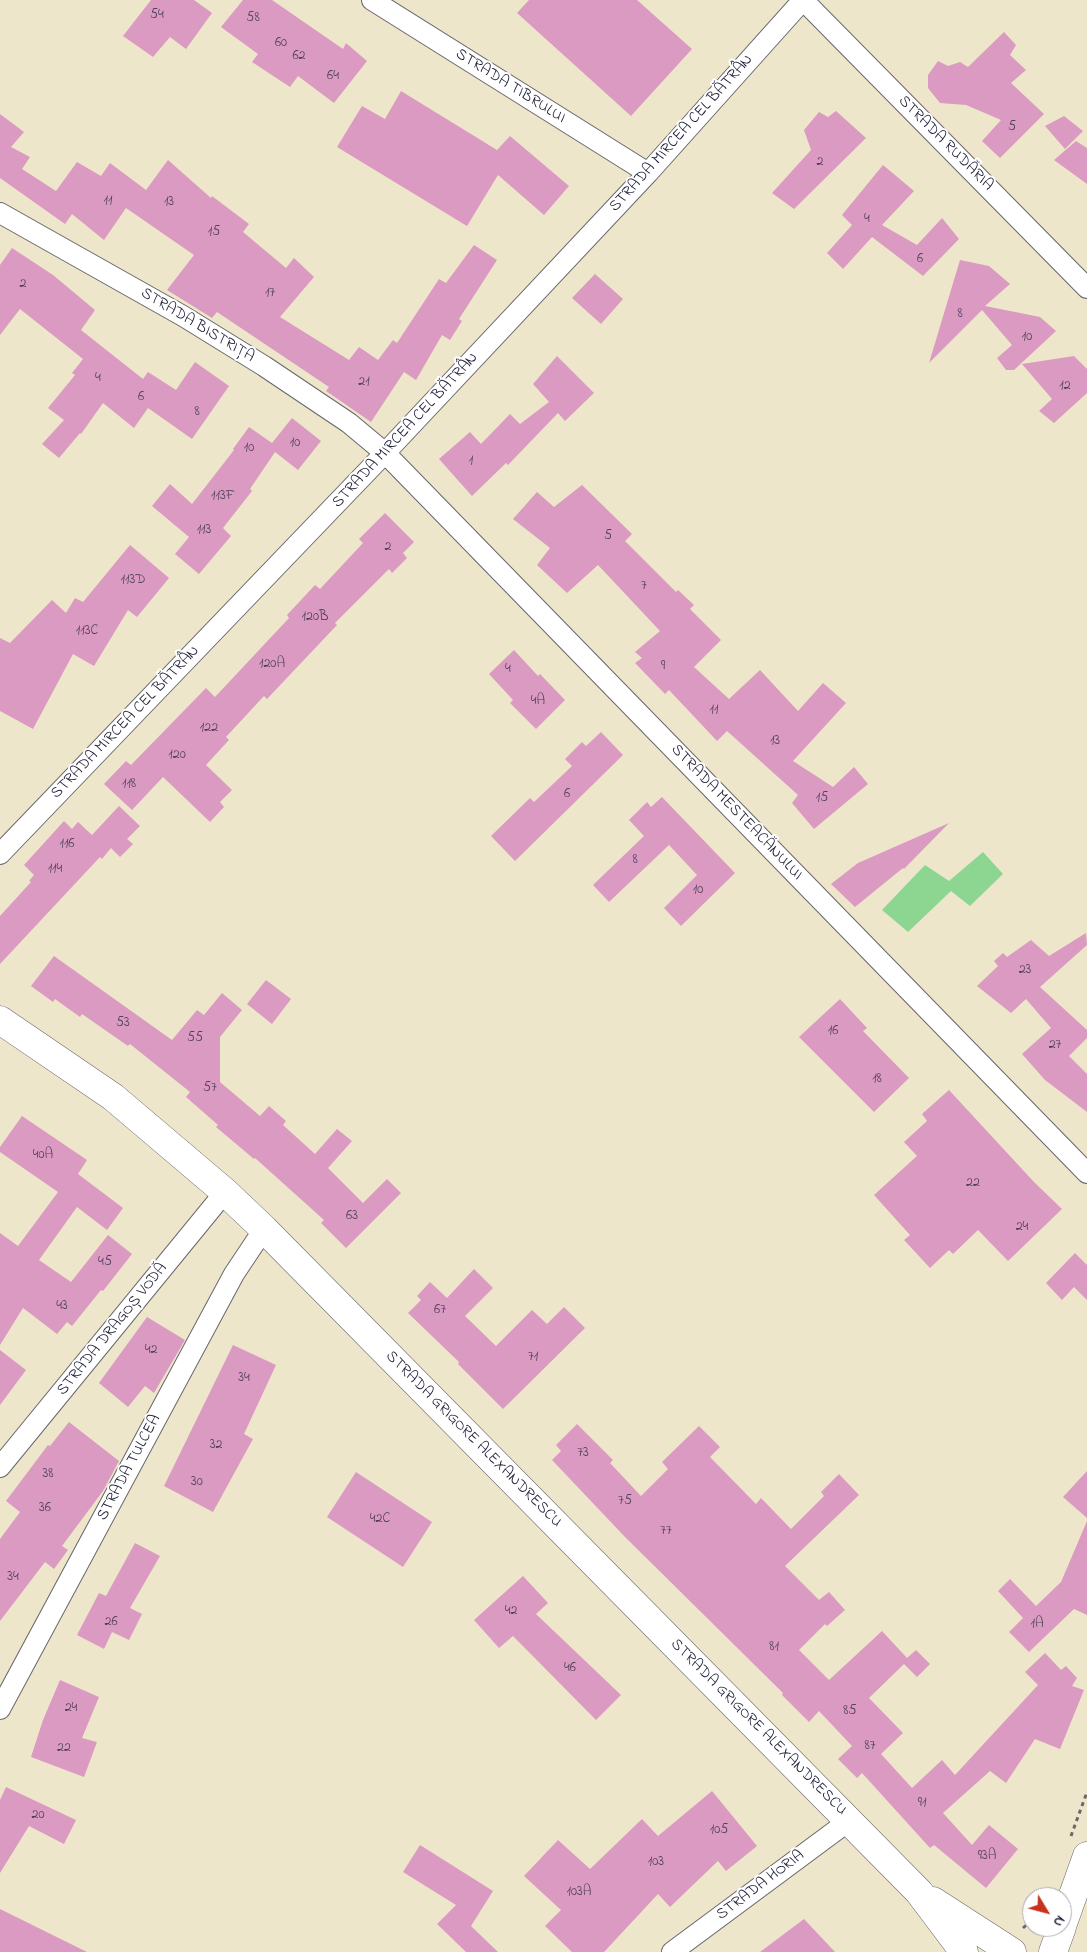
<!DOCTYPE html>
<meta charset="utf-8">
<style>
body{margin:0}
#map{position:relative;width:1087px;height:1952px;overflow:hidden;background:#eee6ca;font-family:"Indie Flower",sans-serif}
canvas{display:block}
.north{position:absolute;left:1022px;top:1887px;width:50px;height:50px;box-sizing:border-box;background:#fff;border:1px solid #a7a7b1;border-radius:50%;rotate:127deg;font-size:14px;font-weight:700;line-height:20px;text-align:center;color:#22223b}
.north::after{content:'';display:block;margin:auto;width:18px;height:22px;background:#c8321e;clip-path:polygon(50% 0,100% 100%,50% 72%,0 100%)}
</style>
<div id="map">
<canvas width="1087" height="1952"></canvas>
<div class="north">N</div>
</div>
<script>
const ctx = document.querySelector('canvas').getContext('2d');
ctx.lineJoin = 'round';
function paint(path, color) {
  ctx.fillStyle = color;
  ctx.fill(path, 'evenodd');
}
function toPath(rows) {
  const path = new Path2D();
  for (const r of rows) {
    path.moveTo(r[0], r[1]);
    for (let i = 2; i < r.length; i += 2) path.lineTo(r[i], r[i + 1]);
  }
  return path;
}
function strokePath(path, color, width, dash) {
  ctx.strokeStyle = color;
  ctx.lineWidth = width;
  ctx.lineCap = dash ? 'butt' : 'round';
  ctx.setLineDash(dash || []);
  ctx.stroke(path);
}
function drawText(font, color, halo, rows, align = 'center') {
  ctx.font = font + ' "Indie Flower",sans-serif';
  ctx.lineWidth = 4;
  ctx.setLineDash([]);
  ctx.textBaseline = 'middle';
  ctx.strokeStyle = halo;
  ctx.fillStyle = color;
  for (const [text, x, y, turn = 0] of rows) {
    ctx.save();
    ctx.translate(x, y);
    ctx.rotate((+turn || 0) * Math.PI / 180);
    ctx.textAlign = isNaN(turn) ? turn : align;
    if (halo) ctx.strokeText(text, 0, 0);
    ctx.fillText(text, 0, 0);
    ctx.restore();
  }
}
paint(toPath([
 [983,852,1003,874,970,906,951,891,908,932,882,910,925,865,949,881]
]), '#8cd692');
paint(toPath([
 [151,0,194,0,212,13,186,49,170,37,153,57,123,36],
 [243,0,272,0,343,49,346,43,367,61,334,103,298,76,290,87,252,62,258,54,221,27],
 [529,0,637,0,692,49,631,116,517,13],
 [1004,32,1016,45,1010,55,1026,70,1011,83,1044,114,1000,158,982,141,1001,120,966,105,940,103,928,88,928,75,938,61,948,66,960,62,968,67],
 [401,91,497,150,510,136,569,186,544,215,498,175,467,226,337,147,362,106,385,119],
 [836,111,866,138,794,209,772,193,811,150,804,130,819,112,828,117],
 [0,114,24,132,11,147,30,157,22,169,56,191,77,162,101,176,110,163,146,190,168,160,211,198,212,196,249,224,243,232,286,268,294,258,314,277,280,317,349,360,359,347,378,360,393,340,397,343,439,279,446,283,474,245,497,260,459,319,462,321,450,340,442,335,416,380,404,372,371,422,326,391,329,387,217,312,212,318,167,290,194,255,126,208,104,240,72,214,65,224,0,178],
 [1064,116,1083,131,1065,149,1045,126],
 [1076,141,1087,148,1087,184,1054,160],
 [883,165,914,191,882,225,917,245,942,218,959,239,923,276,872,237,843,269,827,253,852,225,842,215],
 [12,248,53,275,95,310,81,330,143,379,148,372,176,390,195,362,229,386,192,439,148,408,134,428,103,403,81,434,80,433,59,458,42,444,64,420,48,408,75,375,72,373,83,359,20,309,0,335,0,265],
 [960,260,989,266,1010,284,985,306,1040,317,1056,331,1014,370,1006,370,997,358,1012,345,982,310,929,363],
 [595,274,623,299,601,324,572,298],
 [557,356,594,393,565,421,558,413,508,465,506,463,472,496,439,459,470,432,481,444,510,414,520,424,549,402,533,384],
 [1074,356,1087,369,1087,393,1054,423,1039,411,1052,399,1022,364],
 [292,418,321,441,298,470,275,452,250,489,252,491,223,528,231,536,199,574,175,554,189,537,152,506,170,484,192,504,234,450,233,449,249,427,272,443],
 [582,485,632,534,625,541,676,592,678,590,694,605,690,609,721,640,694,667,729,699,760,670,798,711,823,683,846,703,793,761,833,787,854,767,868,784,814,829,792,803,798,795,727,731,717,741,669,690,665,694,635,663,642,658,635,652,660,631,598,565,567,593,537,565,550,548,513,519,537,492,554,507],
 [385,513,414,542,403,553,407,558,392,573,389,569,335,623,337,625,267,699,264,696,226,737,229,740,206,765,232,790,220,802,224,807,210,822,163,777,132,810,104,784,126,761,131,765,206,688,215,697,289,618,287,615,315,585,320,589,363,543,359,539],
 [130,545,169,578,137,617,128,610,94,666,73,654,33,729,0,711,0,638,10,643,52,600,66,613,75,598,83,602],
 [514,650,538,676,540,674,565,700,536,729,510,703,513,700,489,674],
 [601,732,623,755,515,861,491,836,530,798,534,802,572,766,565,759,582,742,586,746],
 [662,797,735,873,681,926,664,908,697,875,669,845,609,902,593,885,644,836,629,820,647,802,651,807],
 [119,806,140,826,127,839,133,844,120,857,111,848,102,859,100,857,0,964,0,916,31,882,29,881,34,875,24,865,64,821,72,829,78,822,92,835],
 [949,823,904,869,903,868,855,907,831,884,858,863],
 [1086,933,1087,945,1040,987,1087,1030,1087,1038,1069,1056,1087,1074,1087,1112,1045,1080,1022,1054,1051,1028,1026,999,1011,1013,977,986,998,966,994,961,1003,953,1007,957,1031,940,1049,956],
 [54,956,172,1040,197,1010,204,1015,222,993,242,1010,220,1037,220,1082,260,1116,269,1106,286,1121,283,1125,315,1154,337,1129,352,1141,328,1168,363,1203,387,1179,401,1193,346,1248,321,1223,324,1220,255,1158,254,1159,216,1127,218,1125,186,1097,190,1092,130,1044,128,1046,82,1014,80,1017,55,999,53,1002,31,986],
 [266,980,291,999,272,1024,247,1004],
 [840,999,867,1028,863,1031,909,1078,874,1112,799,1037],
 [949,1090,1034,1182,1062,1209,1008,1261,978,1230,953,1254,949,1250,930,1268,904,1240,910,1235,874,1195,917,1156,904,1142,927,1121,922,1114],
 [22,1116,87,1160,78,1174,123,1208,107,1230,77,1207,39,1260,71,1282,108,1235,132,1254,103,1291,101,1290,72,1326,67,1322,57,1334,23,1308,0,1345,0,1233,18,1246,58,1192,0,1152,0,1147],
 [1075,1253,1087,1265,1087,1300,1074,1287,1062,1300,1046,1283],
 [474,1269,493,1288,465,1316,496,1346,532,1310,547,1324,564,1307,585,1328,503,1409,458,1364,459,1362,408,1313,421,1300,417,1296,430,1282,447,1298],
 [147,1317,185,1340,154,1393,145,1386,128,1407,99,1383],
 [233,1345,276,1365,244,1434,253,1439,213,1512,164,1486],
 [0,1350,26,1370,0,1405],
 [69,1422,119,1461,103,1491,62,1546,68,1550,54,1569,45,1562,0,1621,0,1539,20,1512,6,1501,48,1445,50,1446],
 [577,1424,613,1460,610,1463,641,1496,668,1469,662,1462,699,1426,720,1447,710,1457,756,1504,761,1498,791,1529,824,1496,821,1492,839,1474,859,1495,785,1566,819,1600,829,1592,845,1610,827,1626,825,1624,799,1650,829,1680,882,1631,907,1658,916,1650,930,1664,917,1677,904,1664,869,1698,903,1733,881,1754,912,1788,942,1760,955,1775,1038,1685,1025,1672,1045,1653,1061,1670,1066,1666,1077,1678,1072,1686,1084,1690,1060,1749,1035,1739,1006,1783,990,1771,943,1813,972,1845,989,1825,1018,1849,986,1888,934,1845,930,1848,862,1773,857,1778,838,1759,852,1746,819,1711,809,1722,782,1695,783,1693,625,1537,552,1460,561,1451,556,1445],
 [1087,1471,1087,1518,1063,1497],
 [356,1472,432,1522,403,1567,327,1517],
 [1087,1521,1087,1615,1074,1609,1029,1652,1009,1632,1023,1618,998,1591,1010,1579,1036,1606,1061,1582],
 [135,1543,160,1556,130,1608,142,1614,129,1640,112,1632,104,1649,77,1635,99,1593,106,1596],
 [523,1576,548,1603,536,1614,621,1695,596,1720,513,1636,499,1648,474,1620],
 [60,1680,99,1697,82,1738,97,1742,84,1777,31,1757,43,1720],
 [6,1787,76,1820,64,1844,29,1826,0,1873,0,1800],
 [712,1791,757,1846,726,1871,718,1861,670,1907,658,1894,604,1952,572,1952,545,1926,561,1910,524,1876,558,1840,590,1869,642,1819,658,1836],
 [420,1845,493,1891,471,1926,498,1952,466,1952,437,1924,456,1905,403,1872],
 [0,1909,87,1952,0,1952],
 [804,1919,835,1952,760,1952]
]), '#db9ac1');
const street = toPath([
 [372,0,648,173],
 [803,0,1087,288],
 [0,213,183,316,264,366,349,423,385,453,1087,1173],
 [0,854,385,453,648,173,803,0],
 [0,1467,225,1192],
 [0,1709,234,1274,264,1229],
 [672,1952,850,1820]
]);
const secondary = toPath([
 [0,1020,113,1097,225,1192,264,1229,919,1892,964,1952],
 [933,1901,1012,1952]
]);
const primary = toPath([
 [1062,1926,1087,1856],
 [1053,1952,1062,1927]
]);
strokePath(street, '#69676d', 22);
strokePath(secondary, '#69676d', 29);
strokePath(primary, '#69676d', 29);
strokePath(toPath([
 [1071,1836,1087,1792],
 [1023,1928,1032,1920]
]), '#69676d', 3, [4, 4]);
strokePath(street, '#fff', 20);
strokePath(secondary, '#fff', 28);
strokePath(primary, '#fff', 28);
drawText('14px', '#50405c', null, [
 ["54",157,16],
 ["58",253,19],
 ["60",281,44],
 ["62",299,57],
 ["64",333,77],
 ["5",1012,128],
 ["2",820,163],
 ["11",108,202],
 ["13",169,203],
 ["4",867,220],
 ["15",214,233],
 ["6",920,260],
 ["2",23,285],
 ["17",270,294],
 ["8",960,315],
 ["10",1027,338],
 ["4",98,379],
 ["21",364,383],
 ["12",1065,387],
 ["6",141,398],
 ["8",197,413],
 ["10",295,444],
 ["10",249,449],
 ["1",471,462],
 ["113F",223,497],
 ["113",204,531],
 ["5",608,537],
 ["2",388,548],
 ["113D",133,581],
 ["7",644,587],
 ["120B",315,618],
 ["113C",87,632],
 ["120A",272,665],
 ["9",663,667],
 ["4",508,670],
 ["4A",538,702],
 ["11",714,711],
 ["122",209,729],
 ["13",775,742],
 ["120",177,756],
 ["118",129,785],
 ["6",567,795],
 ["15",822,799],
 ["116",67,845],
 ["8",635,861],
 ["114",55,870],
 ["10",698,891],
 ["23",1025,971],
 ["53",123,1024],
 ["16",833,1032],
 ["55",195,1039],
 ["27",1055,1046],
 ["18",877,1080],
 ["57",210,1089],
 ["40A",43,1156],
 ["22",973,1184],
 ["63",352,1217],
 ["24",1022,1228],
 ["45",105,1263],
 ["43",62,1307],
 ["67",440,1311],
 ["42",151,1351],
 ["71",533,1358],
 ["34",244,1379],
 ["32",216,1446],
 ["73",583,1454],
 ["38",48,1475],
 ["30",197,1483],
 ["75",625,1502],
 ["36",45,1509],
 ["42C",380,1520],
 ["77",666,1532],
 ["34",13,1578],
 ["42",511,1612],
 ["26",111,1623],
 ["1A",1037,1625],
 ["81",774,1648],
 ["46",570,1669],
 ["24",71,1709],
 ["85",850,1712],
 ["87",870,1747],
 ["22",64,1749],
 ["91",922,1804],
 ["20",38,1816],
 ["105",719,1831],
 ["93A",987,1857],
 ["103",656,1863],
 ["103A",579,1893]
]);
drawText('16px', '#22223b', '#fff', [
 ["STRADA TIBRULUI",510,87,32],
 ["STRADA MIRCEA CEL BĂTRÂN",682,134,-48],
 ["STRADA RUDĂRIA",945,144,45],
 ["STRADA BISTRIȚA",197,326,31],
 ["STRADA MIRCEA CEL BĂTRÂN",406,431,-47],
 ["STRADA MIRCEA CEL BĂTRÂN",126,723,-46],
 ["STRADA MESTEACĂNULUI",736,813,46],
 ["STRADA DRAGOȘ VODĂ",113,1330,-51],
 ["STRADA GRIGORE ALEXANDRESCU",473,1440,45],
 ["STRADA TULCEA",130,1468,-62],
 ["STRADA GRIGORE ALEXANDRESCU",758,1728,45],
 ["STRADA HORIA",761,1886,-37]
]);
</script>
